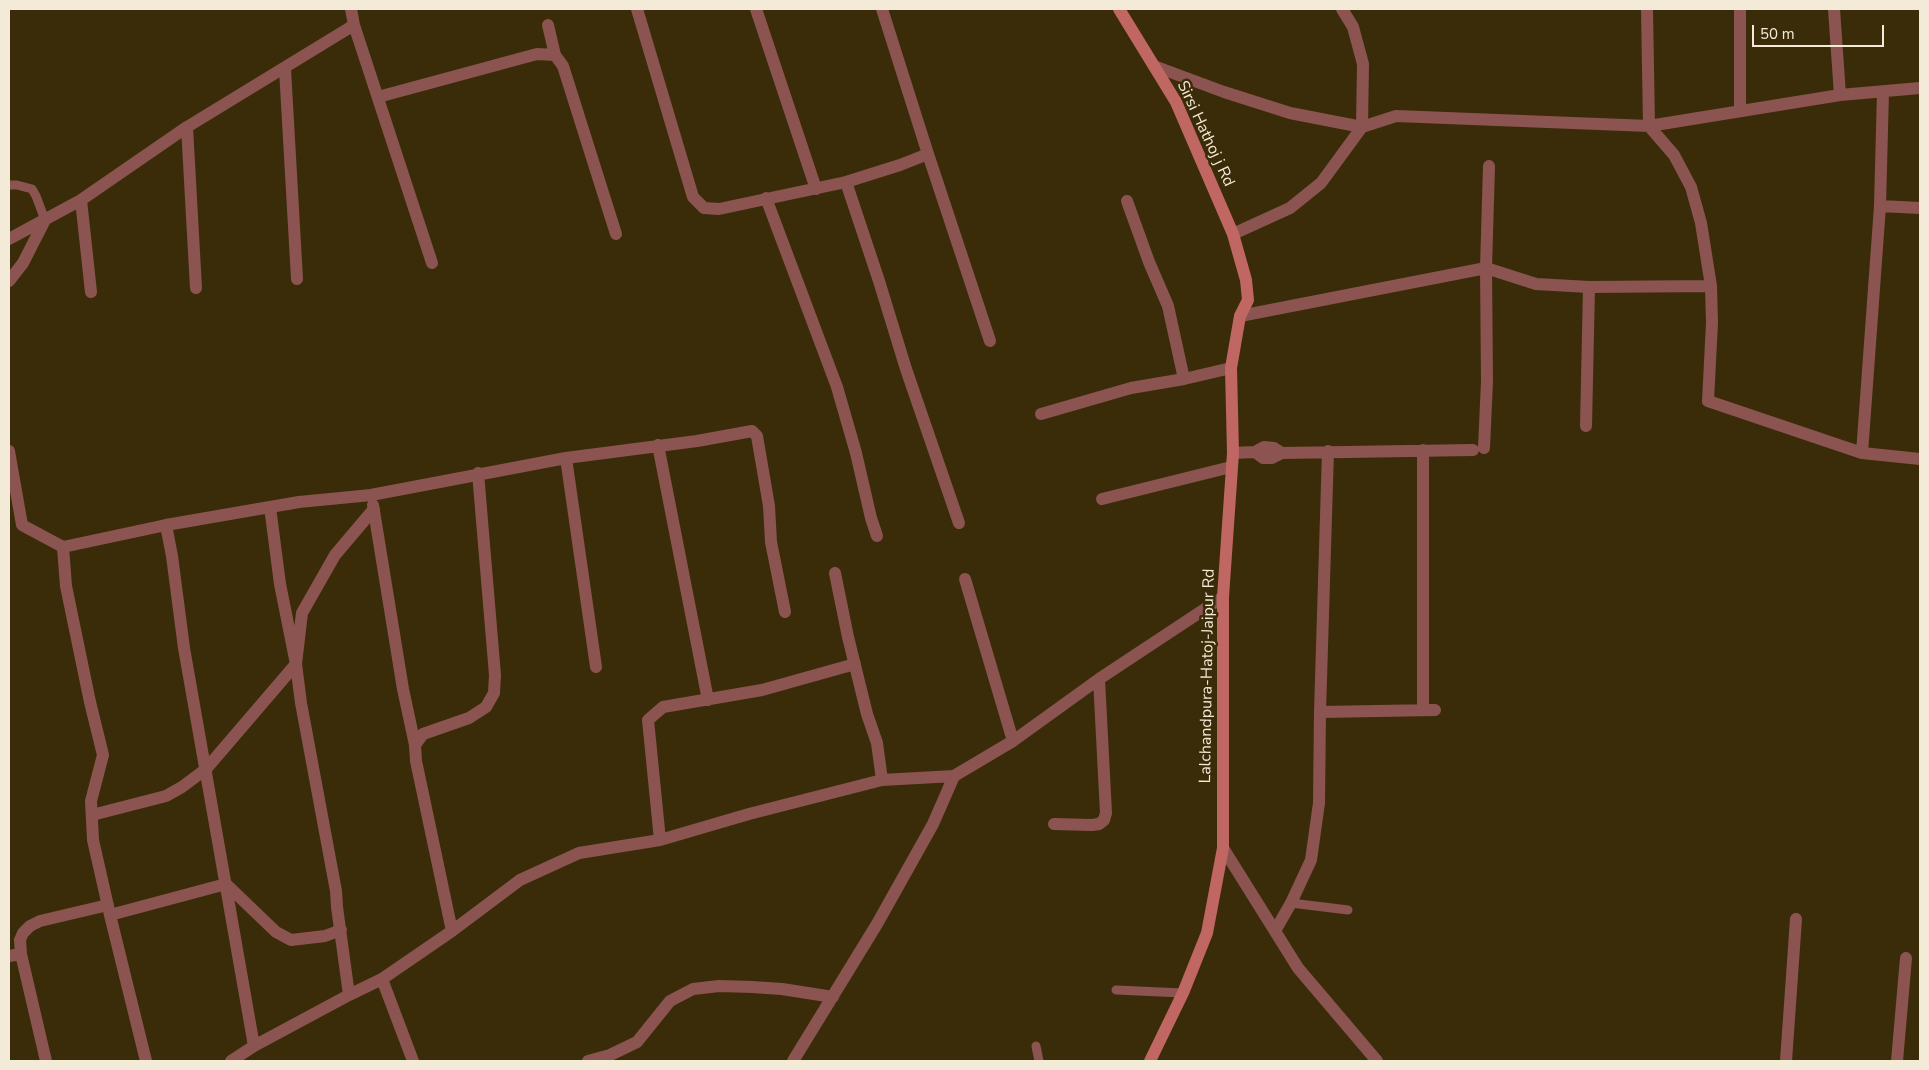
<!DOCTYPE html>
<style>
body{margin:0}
#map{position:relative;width:1929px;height:1070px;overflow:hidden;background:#3b2c09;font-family:"Nunito Sans",sans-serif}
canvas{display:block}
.frame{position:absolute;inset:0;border:10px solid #f3ead7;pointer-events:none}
.scale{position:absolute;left:1752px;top:25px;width:132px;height:22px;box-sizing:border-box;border:2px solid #f3ead7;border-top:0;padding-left:6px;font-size:15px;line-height:18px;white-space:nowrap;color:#f3ead7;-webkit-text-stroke:4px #3b2c09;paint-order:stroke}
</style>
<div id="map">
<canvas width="1929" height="1070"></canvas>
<div class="frame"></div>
<div class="scale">50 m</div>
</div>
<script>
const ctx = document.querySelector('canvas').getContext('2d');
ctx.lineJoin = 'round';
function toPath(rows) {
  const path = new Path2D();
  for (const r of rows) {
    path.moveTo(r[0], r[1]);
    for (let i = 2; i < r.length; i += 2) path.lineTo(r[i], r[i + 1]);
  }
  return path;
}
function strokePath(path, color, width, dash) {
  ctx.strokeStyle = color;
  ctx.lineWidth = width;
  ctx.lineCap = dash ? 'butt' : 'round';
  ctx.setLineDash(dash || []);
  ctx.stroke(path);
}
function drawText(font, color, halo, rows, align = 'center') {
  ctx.font = font + ' "Nunito Sans",sans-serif';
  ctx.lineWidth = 5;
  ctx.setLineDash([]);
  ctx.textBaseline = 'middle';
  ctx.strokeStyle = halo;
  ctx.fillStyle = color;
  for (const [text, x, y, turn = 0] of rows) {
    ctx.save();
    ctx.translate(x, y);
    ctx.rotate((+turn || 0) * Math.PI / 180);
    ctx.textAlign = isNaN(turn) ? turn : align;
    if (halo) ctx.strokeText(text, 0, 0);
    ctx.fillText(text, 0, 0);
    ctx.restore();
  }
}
strokePath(toPath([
 [9,185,17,185,32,189,36,196,45,220],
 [1291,903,1348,910],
 [1116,990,1183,993],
 [1036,1046,1039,1061]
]), '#8c5451', 9);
strokePath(toPath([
 [351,9,354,25,432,263],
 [637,9,693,197,704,208,719,209,846,182,900,165,928,154,882,9],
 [756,9,816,189],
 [1740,9,1740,111],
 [1834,9,1840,95],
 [548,25,555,55],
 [1154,66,1224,92,1290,113,1362,127,1363,64,1353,27,1342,9],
 [285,69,297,279],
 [378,97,537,54,555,55,563,66,616,234],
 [1649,126,1674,155,1691,187,1701,223,1711,286,1712,323,1708,401,1862,453,1920,459],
 [1649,126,1840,95,1920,88],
 [187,127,196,288],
 [928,154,990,341],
 [846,182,879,281,906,369,959,523],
 [766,198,837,387,856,453,871,518,877,536],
 [81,200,91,292],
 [1127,201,1149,262,1168,306,1184,379],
 [1880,206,1920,208],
 [1233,234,1290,208,1321,183,1362,127,1396,116,1649,126,1647,9],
 [9,239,81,200,187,127,354,25],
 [9,281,23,263,45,220],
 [1240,316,1486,268,1536,284,1589,287,1711,286],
 [1041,414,1131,388,1184,379,1231,368],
 [1586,426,1589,287],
 [658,445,708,700],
 [1484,448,1487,381,1486,268,1489,166],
 [1423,450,1423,710],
 [9,451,22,525,63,547,166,525,270,507,299,502,371,495,566,458,697,441,752,431,757,436,769,506,771,542,785,612],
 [1255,452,1263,458,1272,458,1282,453],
 [1233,453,1255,452,1264,447,1274,448,1282,453,1473,450],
 [1862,453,1880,206,1883,92],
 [566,458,596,667],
 [1102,499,1231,467],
 [373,505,403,689,415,745],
 [270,507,280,584,296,664,301,703,336,891,337,907,349,995],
 [166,525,172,556,184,648,254,1046],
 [63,547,66,586,90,702,103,755,91,801,93,840,110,915,226,884,276,932,291,940,325,936,341,930],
 [835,573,848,637,867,714,877,743,882,780],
 [965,579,1013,741],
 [1320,712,1435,710],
 [92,815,166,796,182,787,206,769,296,664,302,613,335,555,374,509],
 [1054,824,1092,825,1099,824,1104,820,1106,813,1099,679],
 [660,840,648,720,663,707,762,690,855,664],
 [1223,848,1298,968,1377,1061],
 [110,915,146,1061],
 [452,931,416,761,415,745,423,734,469,718,486,707,494,693,495,675,478,473],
 [1275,931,1291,903,1311,860,1319,803,1320,712,1328,451],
 [9,956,21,954],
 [382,979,413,1061],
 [46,1061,21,954,20,940,23,933,30,926,40,921,108,905],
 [231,1061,254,1046,349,995,382,979,452,931,520,880,579,853,660,840,749,814,882,780,954,776,1013,741,1099,679,1223,597],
 [588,1061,610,1055,637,1042,670,1001,693,989,719,986,752,987,782,989,833,997],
 [793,1061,877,924,933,824,954,776],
 [1786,1061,1796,919],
 [1897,1061,1906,958]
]), '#8c5451', 12);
strokePath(toPath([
 [1119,9,1176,102,1233,234,1246,280,1248,300,1240,316,1231,368,1233,453,1223,597,1223,848,1207,933,1183,993,1150,1061]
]), '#c06763', 12);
drawText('16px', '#f3ead7', '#3b2c09', [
 ["Sirsi Hathoj j Rd",1205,134,65],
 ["Lalchandpura-Hatoj-Jaipur Rd",1208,676,-89]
]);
</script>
